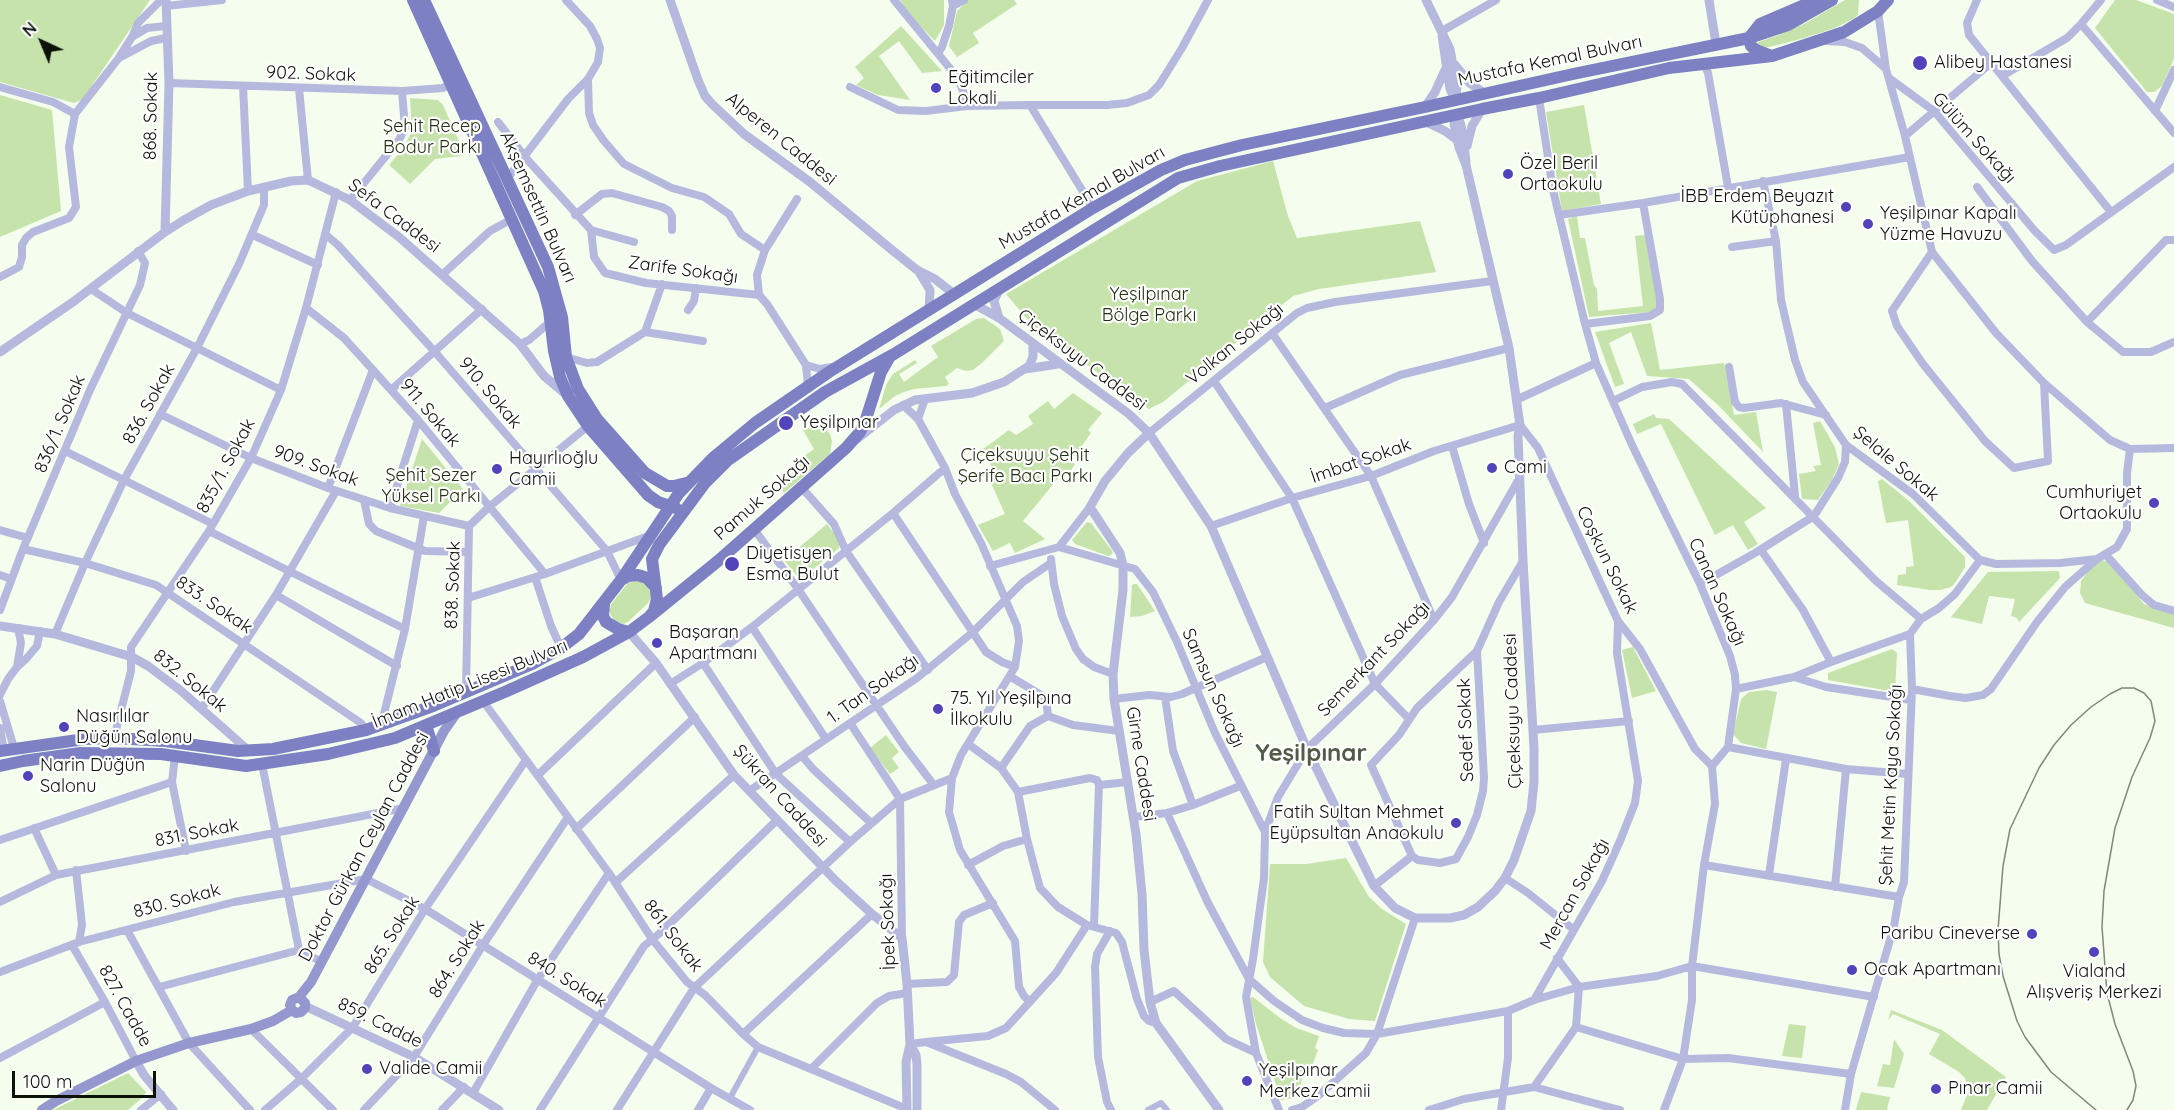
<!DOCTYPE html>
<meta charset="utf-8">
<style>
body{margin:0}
#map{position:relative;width:2174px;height:1110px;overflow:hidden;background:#f5feee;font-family:Quicksand,sans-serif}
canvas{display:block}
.north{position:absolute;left:12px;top:12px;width:60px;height:60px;-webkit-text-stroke:4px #fff;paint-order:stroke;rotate:316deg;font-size:16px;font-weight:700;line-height:24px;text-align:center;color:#0d1209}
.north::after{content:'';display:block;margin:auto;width:21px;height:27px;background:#0d1209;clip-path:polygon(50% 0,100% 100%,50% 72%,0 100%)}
.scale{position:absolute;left:12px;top:1071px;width:144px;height:27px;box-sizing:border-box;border:3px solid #0d1209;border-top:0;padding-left:8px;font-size:18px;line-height:21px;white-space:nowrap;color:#0d1209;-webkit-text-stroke:4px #fff;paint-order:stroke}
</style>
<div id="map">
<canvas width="2174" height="1110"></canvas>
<div class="north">N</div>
<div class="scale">100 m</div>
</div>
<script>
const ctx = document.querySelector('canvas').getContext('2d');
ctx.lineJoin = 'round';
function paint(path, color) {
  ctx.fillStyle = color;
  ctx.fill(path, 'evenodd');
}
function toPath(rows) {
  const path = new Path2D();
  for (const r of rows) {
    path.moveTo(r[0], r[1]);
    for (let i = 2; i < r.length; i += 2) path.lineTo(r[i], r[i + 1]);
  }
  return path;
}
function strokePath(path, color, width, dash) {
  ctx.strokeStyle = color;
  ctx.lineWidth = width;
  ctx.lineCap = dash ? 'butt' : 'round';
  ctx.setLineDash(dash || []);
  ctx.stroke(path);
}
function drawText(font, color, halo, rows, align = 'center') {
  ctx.font = font + ' Quicksand,sans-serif';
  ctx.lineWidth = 4.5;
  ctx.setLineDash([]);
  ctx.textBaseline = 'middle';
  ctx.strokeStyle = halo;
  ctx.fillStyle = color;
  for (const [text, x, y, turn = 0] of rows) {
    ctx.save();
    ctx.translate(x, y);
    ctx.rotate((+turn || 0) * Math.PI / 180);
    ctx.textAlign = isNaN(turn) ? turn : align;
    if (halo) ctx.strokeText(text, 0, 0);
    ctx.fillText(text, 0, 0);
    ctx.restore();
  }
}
paint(toPath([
 [0,0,150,0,93,84,86,98,74,103,0,82],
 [900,0,944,0,944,25,935,41,907,13],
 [968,0,1014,0,1017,4,973,33,979,43,957,57,949,46,957,11],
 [1845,0,1859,0,1858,15,1855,18,1835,28,1801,39,1765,48,1758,45,1758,42,1779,35,1804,24],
 [2115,0,2136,0,2174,14,2174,59,2162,86,2154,92,2147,92,2095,28],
 [901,26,942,71,922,73,899,41,879,56,910,100,878,95,856,85,864,78,855,67],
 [0,95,52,110,61,211,0,237],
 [410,98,438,100,443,105,463,150,459,152,461,156,435,159,410,184,389,165,404,147,412,131],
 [1584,105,1601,204,1562,211,1546,112],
 [1273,161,1288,216,1297,238,1420,221,1436,272,1319,289,1293,296,1163,402,1149,409,1034,327,1006,294,1197,181],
 [1577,216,1580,238,1585,238,1594,285,1597,289,1598,311,1643,306,1635,236,1645,235,1658,306,1655,309,1651,312,1589,317,1568,219],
 [984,318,1000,329,1004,341,982,363,973,370,966,371,957,368,945,377,949,384,946,386,914,389,904,392,895,396,879,409,886,385,893,374,915,360,917,363,899,374,904,382,938,357,931,346,976,319],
 [1651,323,1660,370,1724,363,1734,415,1756,412,1763,452,1719,406,1689,379,1647,376,1631,332,1609,343,1624,384,1615,387,1595,332],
 [1073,393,1102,413,1088,430,1091,433,1071,461,1075,464,1069,474,1064,471,1023,521,1045,539,1015,553,1010,543,993,551,978,525,1005,514,987,474,993,470,986,454,980,456,979,452,1009,430,1016,435,1033,424,1028,416,1048,401,1054,409],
 [1654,414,1656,418,1669,419,1766,508,1744,522,1758,544,1748,550,1733,525,1715,535,1661,424,1637,434,1633,424],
 [1820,421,1835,447,1839,464,1832,480,1818,500,1802,499,1799,474,1816,471,1813,466,1821,465,1813,423],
 [814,426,826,429,830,434,832,441,830,454,784,493,781,489,788,483,785,479,801,467,797,461,814,449,803,430],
 [422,439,463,489,439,513,400,506],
 [1882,479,1909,501,1965,557,1965,567,1955,583,1951,587,1940,590,1930,590,1897,585,1898,575,1906,574,1906,567,1914,566,1908,520,1886,523,1878,481],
 [1087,522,1091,523,1113,552,1111,555,1108,556,1075,544,1072,540],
 [827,524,839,539,839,548,800,580,784,560],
 [2101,560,2109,562,2144,604,2174,614,2174,628,2085,603,2080,593,2081,581,2091,567],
 [2059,571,2060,578,2019,622,2017,618,2011,616,2015,599,1989,596,1982,624,1951,617,1988,572],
 [635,581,641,581,647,585,652,596,648,603,628,622,623,624,616,622,611,616,609,610,612,603,628,583],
 [1134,584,1137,584,1155,611,1142,616,1130,617,1132,585],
 [1633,647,1656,691,1632,698,1622,650],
 [1892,649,1897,653,1895,692,1828,680,1828,673],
 [1766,690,1777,692,1766,749,1741,743,1733,734,1741,699,1749,692],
 [886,735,899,752,892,758,899,768,890,774,870,748],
 [1346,858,1369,897,1382,909,1406,924,1375,1021,1349,1019,1304,1006,1270,977,1263,962,1270,864,1306,864],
 [1253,997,1280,1018,1296,1028,1319,1036,1315,1048,1318,1050,1311,1069,1306,1068,1296,1098,1281,1100,1256,1024,1250,998],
 [1891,1010,1942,1030,2006,1077,1987,1110,1961,1110,1969,1090,1965,1078,1959,1072,1929,1054,1940,1034,1893,1014,1888,1020],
 [1789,1024,1806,1026,1802,1058,1782,1056],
 [1894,1039,1904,1054,1894,1088,1877,1086,1883,1064,1890,1065],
 [128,1073,146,1092,143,1097,128,1110,53,1110],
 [1861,1092,1890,1097,1887,1110,1856,1110]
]), '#c6e3ab');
strokePath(toPath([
 [730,1098,758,1047],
 [1148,1110,1161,1103,1167,1110]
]), '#b6b9de', 6);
strokePath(toPath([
 [894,0,957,77,965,96,967,106],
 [1977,0,1967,23,1969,35,2111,212],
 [2157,0,2174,7],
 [166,6,222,0],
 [953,6,964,0],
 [1878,11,1886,69,1905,136,1932,252,1996,333,2044,383,2110,440,2130,449,2174,448],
 [2081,24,2174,133],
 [1442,31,1496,0],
 [133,35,138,23,161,0],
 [1825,41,1845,42,1862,48,1885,68],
 [938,53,942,47,949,26,953,6,952,0],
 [119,58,151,41,166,38],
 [1704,63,1708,73,1728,187],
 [2002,76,2067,38,2081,24,2101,0],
 [1889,78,1934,111,2034,230,2054,250,2066,245,2174,167],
 [588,79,589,113,593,125,604,141,624,164,672,188,704,197,729,214,741,234,765,250],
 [169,83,402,91,443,88,450,84],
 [243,86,248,191],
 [0,87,53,102,75,114],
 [850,87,898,110,926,111,967,106,1030,105],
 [299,89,308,180],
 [1539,98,1553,190,1585,324,1596,363,1632,445,1700,584,1730,656,1735,675,1736,689,1728,747,1712,766,1715,804,1704,865,1692,966,1692,1000,1683,1059,1664,1110],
 [2155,111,2174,70],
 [498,122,525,157,591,230,594,257,605,273,646,283,759,295],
 [1905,136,1991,63],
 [507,179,568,99,588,79,598,62,600,48,597,39,590,26,566,0],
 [1763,181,1776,241,1781,300,1795,360,1803,382,1846,445,1913,494,1980,560,1996,564,2060,563,2097,559,2117,547,2127,529,2127,473,2130,449],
 [1977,187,2032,261,2087,322,2123,352,2151,352,2174,342],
 [797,199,765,250,757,275,759,295,767,304,806,365,808,387],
 [350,200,399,140,405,128,402,91],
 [1093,208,1030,105,1107,105,1127,103,1149,95,1159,85,1182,48,1208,0],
 [575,215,602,194,612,193,662,207,669,211,672,216,672,230],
 [1559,215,1643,203,1910,157],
 [591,230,634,242],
 [325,234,338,245,435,352,607,551,621,580],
 [253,235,318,265],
 [1732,247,1776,241],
 [1932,252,1892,311,1897,326,1923,364,1985,441,2014,468,2048,461,2044,383],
 [443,274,490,231,512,219],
 [0,277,19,267,22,257,22,245,26,238,33,232,69,218,76,207,69,147,75,114,118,59,132,37,147,28,166,26],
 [91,289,127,313,281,390],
 [306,308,344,338,373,370,418,420,545,574],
 [688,310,694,301,696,288],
 [2087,322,2166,240,2174,240],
 [1585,324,1650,316,1660,310,1660,299,1643,203],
 [645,332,662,284],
 [1272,333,1371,476,1434,620],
 [520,344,529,340,551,321],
 [566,357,587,363,597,362,645,332,703,341],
 [806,365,820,369,832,367],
 [1729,367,1735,402,1739,407,1744,408,1781,403,1826,415],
 [1214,381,1292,498,1375,684,1409,719],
 [391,390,482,309],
 [1516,400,1596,363],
 [1613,401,1642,387,1672,382,1682,384,1876,581,1921,619],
 [1786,404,1795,496],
 [903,405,918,419,945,468,955,494,981,543,1017,626,1019,641,1015,667,961,755,952,778,949,812,960,850,1015,941,1019,987,1024,996,1030,1002],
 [1325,408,1400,375,1509,348],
 [160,414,251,458,328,488,390,508,469,526],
 [918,419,925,399],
 [1149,433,1297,313,1307,308,1335,302,1492,281],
 [1452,446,1469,504,1484,543],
 [65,451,213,524],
 [328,488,373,370],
 [802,488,834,524,846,551,928,670],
 [364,500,369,524,376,531,425,551,468,552],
 [390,508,418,420],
 [893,513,986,652,1002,662,1015,667],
 [1211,526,1292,498,1371,476,1434,451,1520,425,1538,448,1618,621,1640,649,1695,749,1712,766],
 [754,529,798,589,904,746,933,784],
 [0,530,28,538],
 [209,531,405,629],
 [1059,547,1090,507],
 [23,549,85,563,156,585,361,723,366,730],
 [1761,550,1803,610,1831,662],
 [2106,555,2142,595,2154,605,2174,611],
 [1051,559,1054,584,1062,616,1076,649,1083,659,1094,667,1113,674],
 [990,566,1059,547,1135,569,1153,592,1177,642,1215,733,1265,832],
 [0,575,11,579],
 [535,577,551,626,561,648],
 [1700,584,1755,553,1814,516,1838,478,1845,462,1846,445],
 [276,595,397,666],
 [468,598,545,574,651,535],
 [0,610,23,549,90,390,140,285,145,263,138,251],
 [752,627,826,739],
 [55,634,85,563,124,480,197,348,239,264,264,205,264,187],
 [1477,651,1484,778,1483,791,1477,815,1468,837,1456,859,1440,863,1418,860,1412,856,1371,765,1399,735,1417,708,1477,651,1499,602,1523,561],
 [703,663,776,774,850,842],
 [17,667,21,643,18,628],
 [1011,677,1046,698,1048,716,1073,725,1119,731],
 [1794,677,1826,687,1911,700],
 [670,684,703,663,752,627,893,513,945,468],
 [1736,689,1794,677,1831,662,1910,634,1921,619,1939,608,1955,594,1980,560],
 [1912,689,1950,696,1966,698,1983,695,1991,689,2037,622,2065,587,2097,559],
 [466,692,469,526,489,507,588,426],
 [0,695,8,679,17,667,26,659,37,646,40,631],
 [1165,697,1173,751,1193,805],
 [1114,699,1149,695,1171,697,1182,694,1267,657],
 [0,701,14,748],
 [483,701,609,873,652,939,687,982,705,995,743,1034,758,1047,907,1109],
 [202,708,276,595,336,491],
 [850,723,900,799,902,938],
 [381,726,405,629,424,516],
 [0,728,4,751],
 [1533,730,1629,721],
 [114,738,131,671,131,647,209,531,251,458,281,390,306,308,336,192],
 [968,744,1001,768,1018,792,1027,839,1040,888,1058,907,1087,925],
 [1728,747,1846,769,1908,774],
 [175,756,172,782,186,851],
 [802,756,813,769,871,823],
 [262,764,299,950],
 [1001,768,1030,726,1048,716],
 [538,775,656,663],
 [749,791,917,678,973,632,1023,582,1051,563],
 [1018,792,1090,778,1097,780,1099,785],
 [1167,813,1208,903,1249,979,1274,1001,1302,1020,1323,1028,1344,1033,1377,1034,1508,1011,1534,1000,1579,987,1657,976,1692,966,1874,997],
 [1134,817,1167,813,1193,805,1240,786],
 [34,828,56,875],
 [576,829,695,717],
 [0,840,172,782],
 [968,865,1003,846,1027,839],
 [1704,865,1899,897],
 [76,870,82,925,79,942],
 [1769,875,1786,759],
 [1505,878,1528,893,1573,929],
 [616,882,734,775],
 [1374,886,1412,856],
 [1835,887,1846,769],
 [0,902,56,875,404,808],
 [1094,926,1099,785,1128,782],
 [127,930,189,1043,250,1110],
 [1110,931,1097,954,1095,967,1098,1057,1107,1102,1111,1110],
 [72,945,105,1002,136,1061],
 [0,972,79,942,234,902,366,879,425,909,711,1088,750,1110],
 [907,984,947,982,954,975,959,922,964,915,993,903],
 [159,987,299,950,322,962],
 [1534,1000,1602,881,1620,841,1635,803,1638,781,1617,653,1618,621],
 [1150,1002,1174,991,1226,1039,1256,1053],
 [1576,1027,1683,1059,1728,1058,1851,1074],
 [251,1029,333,1110],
 [743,1034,872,914],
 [926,1042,988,1036,1006,1028,1056,973,1087,925,1116,933,1122,942,1137,999,1144,1016,1149,1021,1156,1023],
 [910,1044,926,1042,1006,1074,1021,1082,1055,1110],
 [0,1058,105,1002],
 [811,1069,877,1003,889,996,907,993],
 [1534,1087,1576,1027,1579,987,1557,958],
 [473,1093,538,979,609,873],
 [141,1110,161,1094],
 [265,1110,301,1079,353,1027,425,909,526,760],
 [364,1110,414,1057,483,945,568,817],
 [442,1110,464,1087],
 [540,1110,644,946,660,933,777,820],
 [617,1110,694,988,850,842,900,799,952,778],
 [698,1110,711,1088],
 [1279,1110,1256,1053,1246,997,1253,959,1264,878,1265,832,1278,797,1307,749,1375,684,1434,620,1452,597,1520,477],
 [1292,1110,1302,1107,1319,1095,1366,1053,1377,1034,1415,918],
 [1429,1110,1464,1099,1534,1087,1620,1110],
 [1501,1110,1508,1058,1508,1011],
 [1845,1110,1851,1074,1894,926,1899,897,1904,882,1912,689,1910,634]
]), '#b6b9de', 8);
strokePath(toPath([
 [670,0,698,80,705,96,712,104,744,134,810,182,892,250,917,270,935,279,954,294],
 [1426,0,1450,49,1457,87,1455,100],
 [1709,0,1716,44],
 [1442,36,1450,89,1455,100],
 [1454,64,1470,83,1485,94],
 [1425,107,1435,92,1445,70],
 [1457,114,1461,125,1466,161],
 [1424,121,1445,131,1457,140],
 [1467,146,1472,126,1482,109],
 [165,232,169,83,166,0],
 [919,272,930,290,929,311],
 [999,290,994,301,999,318],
 [974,304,999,318,1129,414,1149,433,1211,526,1307,749,1374,886,1395,908,1415,918,1450,918,1464,915,1478,907,1495,891,1505,878,1514,860,1531,811,1534,782,1534,748,1523,561,1518,436,1520,425,1509,348,1466,165,1459,147,1454,124,1457,114],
 [0,352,73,302,165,232,184,220,211,205,248,191,291,181,308,180,350,200,399,237,520,344,544,376,568,396],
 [1025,369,1058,364],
 [1149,433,1128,453,1105,481,1090,507,1120,553,1123,565,1123,590,1113,674,1114,699,1136,834,1142,894,1144,950,1150,1002,1156,1023,1219,1110],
 [857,439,894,410,915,400,972,393,1004,382,1029,366,1033,357,1033,345],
 [0,626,55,634,132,657,148,666,180,690,248,750],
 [629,632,656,663,734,775,836,881,872,914,902,938,907,984,910,1044,906,1062,907,1110],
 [305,1006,414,1057,499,1110],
 [910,1044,916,1055,917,1065,917,1110],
 [136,1061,144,1075,173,1110]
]), '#b6b9de', 9);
strokePath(toPath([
 [292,1010,290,1005,292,1000,299,997,311,982,444,731,458,711],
 [42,1110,56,1101,136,1061,189,1043,251,1029,273,1021,292,1010,296,1013,301,1012,305,1008,305,1003,299,997]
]), '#9598ce', 10);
strokePath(toPath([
 [413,0,544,291,549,310,554,351,560,377,568,396,588,426,648,495,658,502,676,508],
 [424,0,548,267,562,317,566,357,578,389,597,419,645,473,667,486,674,486,690,482],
 [1749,38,1760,24,1816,0],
 [1749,38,1751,46,1756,50,1772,56],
 [621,580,628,576,638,575,647,578,656,588],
 [604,604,603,616,606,622,618,629,629,632],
 [649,617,654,611,657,599,652,559,659,545,705,483,728,460,825,392,894,354,1178,178,1220,166,1482,109,1539,98,1669,68,1772,56,1844,32,1878,11,1888,0],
 [426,725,434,751],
 [0,751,85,739,114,738,165,741,238,751,273,749,366,730,433,706,532,664,561,648,579,634,621,580,679,493,714,457,755,423,829,372,1093,208,1161,170,1185,160,1242,145,1425,107,1573,74,1749,38,1788,25,1832,0],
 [0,766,23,761,80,753,161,754,246,766,328,754,395,738,507,691,583,657,629,632,649,617,718,561,846,448,860,432,866,419,881,372,889,358]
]), '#7d80c2', 12);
strokePath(toPath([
 [2096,1110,2051,1072,2025,1037,2017,1021,2003,976,1999,954,1998,930,2003,866,2010,829,2039,768,2054,745,2071,725,2091,707,2110,694,2122,688,2134,688,2144,693,2151,701,2155,721,2150,738,2132,777,2115,828,2104,891,2102,927,2107,993,2115,1024,2133,1071,2136,1086,2133,1100,2127,1110]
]), '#80877b', 1.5);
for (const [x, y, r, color] of [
 [1920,63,8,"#5044bb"],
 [936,88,6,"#5044bb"],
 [1508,174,6,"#5044bb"],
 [1846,207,6,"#5044bb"],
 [1868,224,6,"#5044bb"],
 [786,423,8,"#5044bb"],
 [1492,468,6,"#5044bb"],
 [497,469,6,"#5044bb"],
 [2154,503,6,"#5044bb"],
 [732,564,8,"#5044bb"],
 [657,643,6,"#5044bb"],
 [938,709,6,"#5044bb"],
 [64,727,6,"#5044bb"],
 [28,776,6,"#5044bb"],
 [1456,823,6,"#5044bb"],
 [2032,934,6,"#5044bb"],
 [2094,952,6,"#5044bb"],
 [1852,970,6,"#5044bb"],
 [367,1069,6,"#5044bb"],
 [1247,1081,6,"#5044bb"],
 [1936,1089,6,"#5044bb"]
]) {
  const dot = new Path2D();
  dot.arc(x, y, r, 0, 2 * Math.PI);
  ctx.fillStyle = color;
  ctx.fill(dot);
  strokePath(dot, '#fff', 2);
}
drawText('18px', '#0d1209', '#fff', [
 ["Mustafa Kemal Bulvarı",1550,61,-12],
 ["902. Sokak",311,74,2],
 ["868. Sokak",151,116,-89],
 ["Gülüm Sokağı",1974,138,48],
 ["Alperen Caddesi",781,139,39],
 ["Mustafa Kemal Bulvarı",1082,198,-30],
 ["Akşemsettin Bulvarı",538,207,66],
 ["Sefa Caddesi",394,216,37],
 ["Zarife Sokağı",683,270,8],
 ["Volkan Sokağı",1235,344,-39],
 ["Çiçeksuyu Caddesi",1082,360,37],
 ["910. Sokak",490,393,50],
 ["836. Sokak",149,404,-61],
 ["911. Sokak",430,413,50],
 ["836/1. Sokak",60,424,-67],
 ["İmbat Sokak",1361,461,-19],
 ["Şelale Sokak",1896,464,40],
 ["835/1. Sokak",226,466,-62],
 ["909. Sokak",316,466,20],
 ["Pamuk Sokağı",762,498,-41],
 ["Coşkun Sokak",1607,560,64],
 ["838. Sokak",453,585,-88],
 ["Canan Sokağı",1717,592,66],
 ["833. Sokak",214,605,34],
 ["Semerkant Sokağı",1374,659,-46],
 ["832. Sokak",190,681,39],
 ["İmam Hatip Lisesi Bulvarı",470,684,-22],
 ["Samsun Sokağı",1213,688,66],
 ["1. Tan Sokağı",873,689,-35],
 ["Çiçeksuyu Caddesi",1513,711,-92],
 ["Sedef Sokak",1466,730,-92],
 ["Girne Caddesi",1141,764,81],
 ["Şehit Metin Kaya Sokağı",1891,785,-87],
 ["Şükran Caddesi",780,796,48],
 ["831. Sokak",197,833,-11],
 ["Doktor Gürkan Ceylan Caddesi",364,847,-62],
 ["Mercan Sokağı",1575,894,-61],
 ["830. Sokak",177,901,-15],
 ["İpek Sokağı",888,922,-92],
 ["865. Sokak",392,935,-58],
 ["861. Sokak",673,936,53],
 ["864. Sokak",457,959,-58],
 ["840. Sokak",567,980,32],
 ["827. Cadde",125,1006,61],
 ["859. Cadde",380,1023,26]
]);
drawText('18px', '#0d1209', '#fff', [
 ["Alibey Hastanesi",1934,63],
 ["Eğitimciler",948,78],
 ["Lokali",948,99],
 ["Özel Beril",1520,164],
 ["Ortaokulu",1520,185],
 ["İBB Erdem Beyazıt",1834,197,"right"],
 ["Kütüphanesi",1834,218,"right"],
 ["Yeşilpınar Kapalı",1880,214],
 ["Yüzme Havuzu",1880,235],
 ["Yeşilpınar",800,423],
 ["Hayırlıoğlu",509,459],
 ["Camii",509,480],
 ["Cami",1504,468],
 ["Cumhuriyet",2142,493,"right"],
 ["Ortaokulu",2142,514,"right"],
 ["Diyetisyen",746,554],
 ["Esma Bulut",746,575],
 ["Başaran",669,633],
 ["Apartmanı",669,654],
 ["75. Yıl Yeşilpına",950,699],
 ["İlkokulu",950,720],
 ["Nasırlılar",76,717],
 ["Düğün Salonu",76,738],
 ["Narin Düğün",40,766],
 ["Salonu",40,787],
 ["Fatih Sultan Mehmet",1444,813,"right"],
 ["Eyüpsultan Anaokulu",1444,834,"right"],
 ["Paribu Cineverse",2020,934,"right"],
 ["Ocak Apartmanı",1864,970],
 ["Vialand",2094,972,"center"],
 ["Alışveriş Merkezi",2094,993,"center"],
 ["Valide Camii",379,1069],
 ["Yeşilpınar",1259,1071],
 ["Merkez Camii",1259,1092],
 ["Pınar Camii",1948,1089]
], 'left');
drawText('18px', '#21300e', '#fff', [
 ["Şehit Recep",432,127],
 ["Bodur Parkı",432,148],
 ["Yeşilpınar",1149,295],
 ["Bölge Parkı",1149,316],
 ["Çiçeksuyu Şehit",1025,456],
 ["Şerife Bacı Parkı",1025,477],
 ["Şehit Sezer",431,476],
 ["Yüksel Parkı",431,497]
]);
drawText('bold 24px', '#505c45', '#fff', [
 ["Yeşilpınar",1311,754]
]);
</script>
